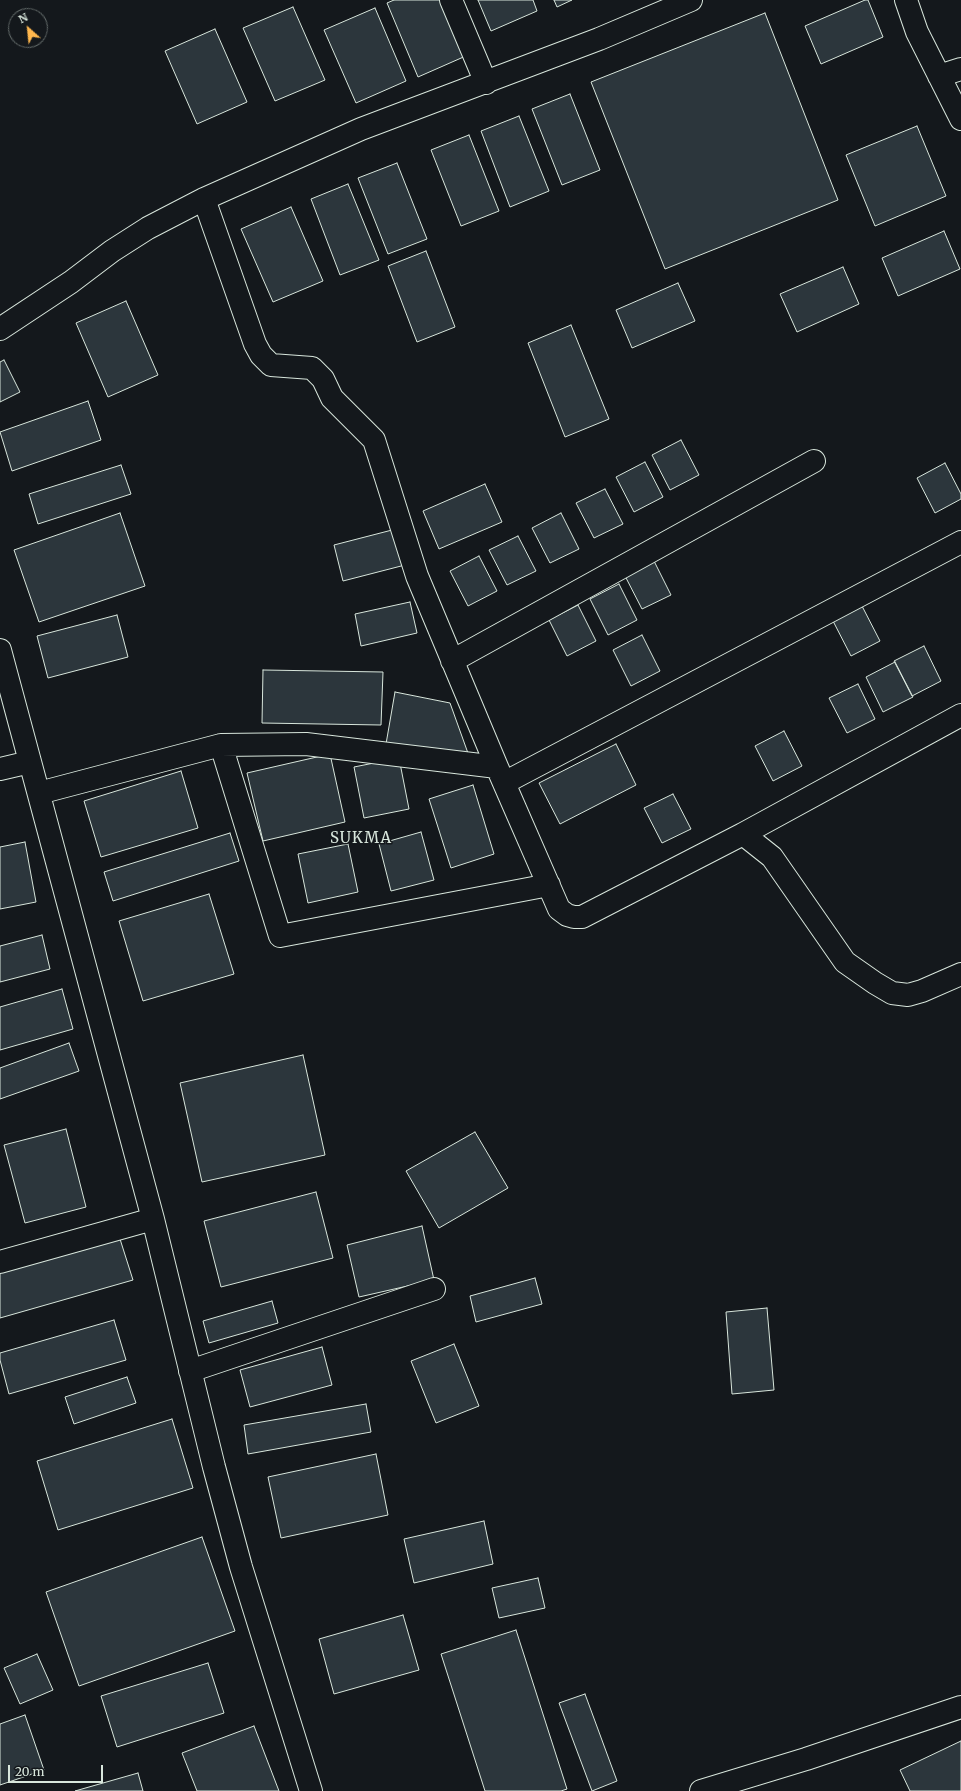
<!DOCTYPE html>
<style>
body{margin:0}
#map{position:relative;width:961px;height:1791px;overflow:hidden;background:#14181c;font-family:Merriweather,serif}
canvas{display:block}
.north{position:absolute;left:8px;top:8px;width:40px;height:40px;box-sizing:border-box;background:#14181c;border:1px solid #626a69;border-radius:50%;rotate:333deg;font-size:11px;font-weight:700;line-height:16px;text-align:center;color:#d8e6dc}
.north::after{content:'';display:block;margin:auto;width:14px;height:18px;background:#ffb74d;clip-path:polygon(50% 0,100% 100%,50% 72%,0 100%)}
.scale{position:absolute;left:8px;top:1765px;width:95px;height:18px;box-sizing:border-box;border:2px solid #d8e6dc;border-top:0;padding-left:5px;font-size:12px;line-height:14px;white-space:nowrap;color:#d8e6dc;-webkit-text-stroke:3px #14181c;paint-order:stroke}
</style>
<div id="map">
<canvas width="961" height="1791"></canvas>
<div class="north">N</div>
<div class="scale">20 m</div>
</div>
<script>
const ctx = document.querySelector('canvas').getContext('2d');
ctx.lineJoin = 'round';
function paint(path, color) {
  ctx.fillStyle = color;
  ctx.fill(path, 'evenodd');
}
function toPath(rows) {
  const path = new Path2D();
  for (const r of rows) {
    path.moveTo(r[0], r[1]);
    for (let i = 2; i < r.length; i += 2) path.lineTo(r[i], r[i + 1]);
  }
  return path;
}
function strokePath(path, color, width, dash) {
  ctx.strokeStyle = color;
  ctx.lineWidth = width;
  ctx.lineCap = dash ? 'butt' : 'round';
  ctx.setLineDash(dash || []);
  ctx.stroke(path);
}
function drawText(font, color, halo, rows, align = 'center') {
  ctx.font = font + ' Merriweather,serif';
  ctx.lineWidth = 3;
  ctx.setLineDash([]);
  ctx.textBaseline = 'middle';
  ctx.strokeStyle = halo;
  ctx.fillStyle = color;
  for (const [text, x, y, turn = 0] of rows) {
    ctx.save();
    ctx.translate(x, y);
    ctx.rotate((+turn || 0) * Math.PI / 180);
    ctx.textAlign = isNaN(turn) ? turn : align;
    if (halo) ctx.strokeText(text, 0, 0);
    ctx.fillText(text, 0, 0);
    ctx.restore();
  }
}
const building = toPath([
 [394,0,444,0,468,55,418,77,387,3,394,0],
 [478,0,533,0,537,11,491,31,478,0],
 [554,0,572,0,557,7,554,0],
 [865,0,868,0,883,37,821,64,805,26,865,0],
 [293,7,325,80,275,101,243,28,293,7],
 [375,8,406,81,356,103,324,30,375,8],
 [765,13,838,200,665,269,591,82,765,13],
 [215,29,247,102,197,124,165,51,215,29],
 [570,94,600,170,562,185,532,109,570,94],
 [519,116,549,191,510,207,481,131,519,116],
 [917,126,946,196,875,226,846,155,917,126],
 [469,135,499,211,461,226,431,150,469,135],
 [397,163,427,239,388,254,358,178,397,163],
 [348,184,379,260,340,275,311,199,348,184],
 [291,207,323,281,273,302,241,229,291,207],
 [944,231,960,269,898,296,882,258,944,231],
 [426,251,455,327,417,342,388,266,426,251],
 [843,267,859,304,797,332,780,294,843,267],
 [678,283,695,321,632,348,616,310,678,283],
 [126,301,158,375,108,397,76,323,126,301],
 [571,325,609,419,565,437,528,343,571,325],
 [4,360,20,392,0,402,0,362,4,360],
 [88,401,101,440,12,471,0,432,88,401],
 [681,440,699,475,670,490,652,455,681,440],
 [645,462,663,497,634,512,616,477,645,462],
 [945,463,961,494,961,499,935,513,917,478,945,463],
 [121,465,131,494,38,524,29,494,121,465],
 [485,484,502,522,439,549,423,511,485,484],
 [605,489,623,524,594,538,576,503,605,489],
 [120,513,145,586,39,622,14,550,120,513],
 [561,513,579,549,550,563,532,528,561,513],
 [396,529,405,565,343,581,334,545,396,529],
 [518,536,536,571,507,585,489,550,518,536],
 [479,556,497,591,468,606,450,571,479,556],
 [653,559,671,595,642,609,624,574,653,559],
 [619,584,637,620,608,635,590,599,619,584],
 [410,602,417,633,361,646,355,614,410,602],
 [578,605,596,641,567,656,549,620,578,605],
 [862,606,880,641,851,656,833,621,862,606],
 [117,615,128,657,48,678,37,636,117,615],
 [642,635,660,671,631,686,613,650,642,635],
 [924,646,941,681,912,696,894,661,924,646],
 [895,662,913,697,883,712,866,677,895,662],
 [263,670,383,672,381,725,262,723,263,670],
 [858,684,875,719,847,733,829,698,858,684],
 [395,692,450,703,469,756,386,744,395,692],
 [784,731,802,766,773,781,755,746,784,731],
 [616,744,636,785,560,824,539,783,616,744],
 [330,754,345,822,263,841,247,773,330,754],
 [399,758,409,809,364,818,354,767,399,758],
 [181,771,198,828,101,857,84,801,181,771],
 [473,785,494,854,451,868,429,799,473,785],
 [673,794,691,829,662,843,644,808,673,794],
 [421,832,434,880,391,891,379,844,421,832],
 [230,833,239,861,113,901,104,872,230,833],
 [25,842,36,902,0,909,0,847,25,842],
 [348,844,358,892,308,903,298,854,348,844],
 [209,894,234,974,143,1001,119,921,209,894],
 [42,935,50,969,0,982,0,946,42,935],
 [62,989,73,1029,0,1050,0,1007,62,989],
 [69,1043,79,1071,0,1099,0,1068,69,1043],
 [303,1055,325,1155,202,1182,180,1083,303,1055],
 [66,1129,86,1207,25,1223,4,1145,66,1129],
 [475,1132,508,1188,439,1228,406,1171,475,1132],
 [316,1192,333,1258,221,1287,204,1221,316,1192],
 [422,1226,434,1280,359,1297,347,1245,422,1226],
 [120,1239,133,1280,0,1318,0,1273,120,1239],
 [535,1278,542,1304,476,1322,470,1296,535,1278],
 [272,1301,278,1323,209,1343,203,1321,272,1301],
 [767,1308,774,1390,732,1394,726,1312,767,1308],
 [114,1320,126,1360,9,1394,0,1360,0,1353,114,1320],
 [454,1344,479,1406,436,1423,411,1361,454,1344],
 [322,1347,332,1385,250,1407,240,1370,322,1347],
 [127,1377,136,1403,74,1424,65,1397,127,1377],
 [366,1404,371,1432,248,1454,244,1425,366,1404],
 [172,1419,193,1488,58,1530,37,1461,172,1419],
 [376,1454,388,1515,281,1538,268,1477,376,1454],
 [484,1521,493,1564,414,1583,404,1539,484,1521],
 [202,1537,235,1631,79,1686,46,1592,202,1537],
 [538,1578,545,1608,499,1618,492,1588,538,1578],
 [403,1615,419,1670,334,1694,319,1639,403,1615],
 [516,1630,567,1789,561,1791,485,1791,441,1654,516,1630],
 [37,1654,53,1690,20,1704,4,1668,37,1654],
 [208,1663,224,1713,117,1747,101,1696,208,1663],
 [585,1694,617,1781,592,1791,559,1703,585,1694],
 [25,1715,44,1770,0,1785,0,1724,25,1715],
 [254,1726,279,1791,197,1791,182,1753,254,1726],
 [961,1741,961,1791,910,1791,900,1770,961,1741],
 [138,1773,143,1791,75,1791,138,1773]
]);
paint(building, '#2c363c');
strokePath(building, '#d8e6dc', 1);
const street = toPath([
 [451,0,486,83],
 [906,0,917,32,961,119],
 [939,76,961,69],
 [204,199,255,344,261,355,271,365,312,368,323,379,332,398,374,440,417,576,497,767,559,909,567,915,574,917,582,917,743,834,772,857,845,962,875,983,892,993,908,995,922,991,961,974],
 [0,329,71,282,112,251,148,228,204,199,361,129,599,39,691,0],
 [0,650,153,1219,214,1467,241,1567,311,1791],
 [452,661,814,461],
 [221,745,280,936,549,885],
 [0,769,30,762],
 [504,783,961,542],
 [39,793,221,745,306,744,497,767],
 [743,834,961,715],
 [0,1262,153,1219],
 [190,1371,434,1289],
 [701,1791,806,1759,961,1707]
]);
strokePath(street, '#d8e6dc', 24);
strokePath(street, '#14181c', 22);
ctx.letterSpacing = '1px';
drawText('15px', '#d8e6dc', '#14181c', [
 ["SUKMA",361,839]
]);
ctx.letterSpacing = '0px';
</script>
